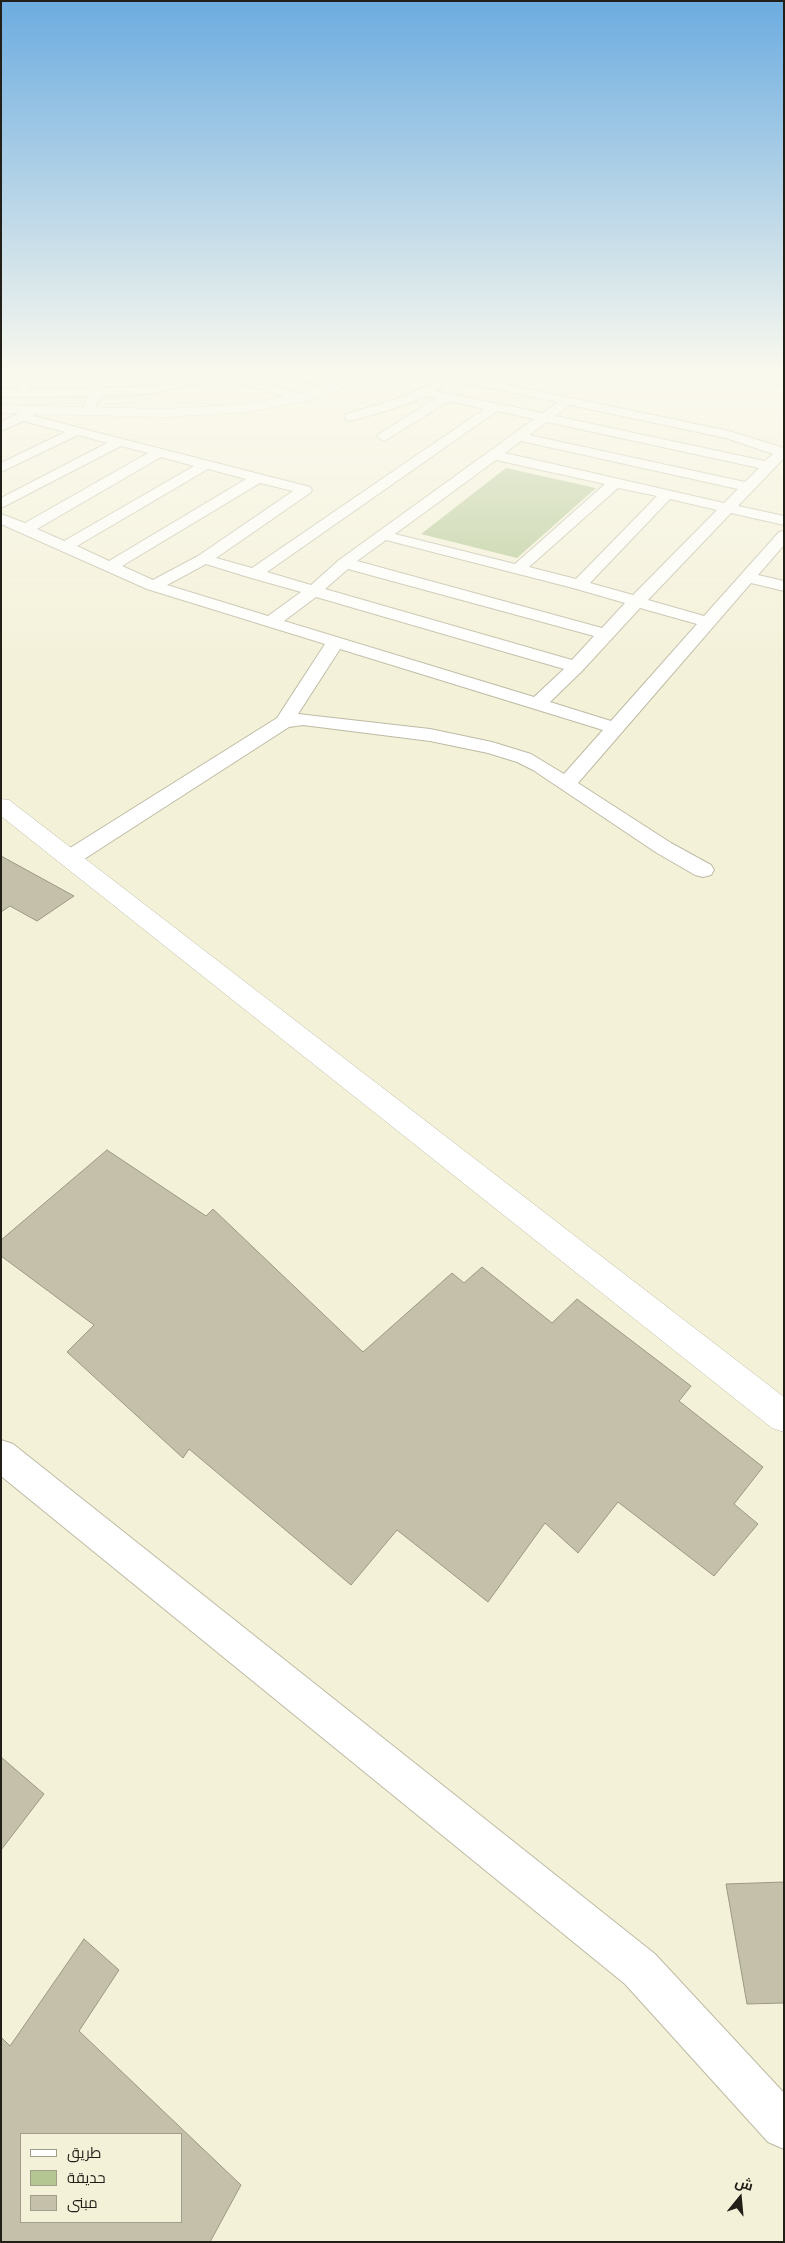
<!DOCTYPE html>
<meta charset="utf-8">
<style>
body{margin:0}
#map{position:relative;width:785px;height:2243px;overflow:hidden;background:#f4f1d9;font-family:Inter,Cairo,sans-serif}
canvas{display:block}
.frame{position:absolute;inset:0;border:2px solid #211f17;pointer-events:none}
.legend{position:absolute;left:20px;top:2133px;width:162px;height:90px;box-sizing:border-box;background:#f4f1d9;border:1px solid #a09d8b;margin:0;padding:6px 9px;list-style:none;font-size:15px;color:#211f17}
.legend li{display:flex;align-items:center;gap:10px;height:25px}
.legend b{width:25px;border:1px solid #a09d8b}
.north{position:absolute;left:715px;top:2173px;width:50px;height:50px;-webkit-text-stroke:4px #f4f1d9;paint-order:stroke;rotate:17deg;font-size:14px;font-weight:700;line-height:20px;text-align:center;color:#211f17}
.north::after{content:'';display:block;margin:auto;width:18px;height:22px;background:#211f17;clip-path:polygon(50% 0,100% 100%,50% 72%,0 100%)}
</style>
<div id="map">
<canvas width="785" height="2243"></canvas>
<div class="frame"></div>
<ul class="legend">
<li><b style="height:6px;background:#fff"></b>طريق</li>
<li><b style="height:14px;background:#b4c793"></b>حديقة</li>
<li><b style="height:14px;background:#c4c0aa"></b>مبنى</li>
</ul>
<div class="north">ش</div>
</div>
<script>
const ctx = document.querySelector('canvas').getContext('2d');
ctx.lineJoin = 'round';
function paint(path, color) {
  ctx.fillStyle = color;
  ctx.fill(path, 'evenodd');
}
function toPath(rows) {
  const path = new Path2D();
  for (const r of rows) {
    path.moveTo(r[0], r[1]);
    for (let i = 2; i < r.length; i += 2) path.lineTo(r[i], r[i + 1]);
  }
  return path;
}
function strokePath(path, color, width, dash) {
  ctx.strokeStyle = color;
  ctx.lineWidth = width;
  ctx.lineCap = dash ? 'butt' : 'round';
  ctx.setLineDash(dash || []);
  ctx.stroke(path);
}
paint(toPath([
 [506,468,596,488,517,558,421,534]
]), '#b4c793');
const building = toPath([
 [1,856,74,896,37,921,10,906,1,912,1,856],
 [107,1150,206,1216,213,1209,363,1352,452,1273,464,1283,482,1267,552,1323,577,1299,691,1386,679,1401,763,1467,734,1504,758,1524,714,1576,618,1502,578,1553,545,1523,488,1602,397,1530,351,1585,189,1449,183,1458,67,1352,94,1325,1,1256,1,1240,107,1150],
 [1,1757,44,1794,1,1850,1,1757],
 [784,1882,784,2003,747,2004,726,1884,784,1882],
 [84,1939,119,1970,79,2031,241,2185,210,2242,1,2242,1,2037,10,2046,84,1939],
 [21,2134,181,2134,181,2222,21,2222,21,2134]
]);
paint(building, '#c4c0aa');
strokePath(building, '#9c9883', 1);
const minor = toPath([
 [18,375,30,375,30,389,91,388,94,378,99,375,106,378,103,388,150,386,203,375,210,378,208,381,150,394,101,396,92,414,87,415,81,411,88,396,1,397,1,389,18,389,18,375],
 [234,375,243,375,304,395,306,398,304,401,296,401,234,380,232,377,234,375],
 [292,375,309,375,342,384,344,387,338,391,294,378,292,375],
 [440,375,461,375,729,431,784,448,784,458,738,506,784,516,784,525,731,513,648,600,704,616,779,532,784,531,784,545,758,575,784,581,784,591,751,583,578,783,671,843,711,865,714,870,711,875,703,877,695,875,657,853,533,770,517,762,488,753,430,741,303,725,289,727,78,863,70,865,62,863,59,858,62,853,277,718,325,644,147,589,1,524,1,514,25,523,148,453,121,446,1,508,1,498,107,443,78,435,1,472,1,463,65,432,23,421,1,431,1,422,34,406,40,410,33,416,310,487,312,490,310,493,216,558,252,568,484,409,449,401,384,441,377,437,379,434,436,398,425,396,405,405,351,421,346,420,345,417,346,414,397,399,440,380,446,384,436,391,543,413,558,402,446,379,440,375],
 [570,405,726,438,773,454,765,461,555,416,570,405],
 [497,411,534,419,339,560,311,585,267,572,497,411],
 [547,422,759,468,745,482,529,435,547,422],
 [521,441,738,489,724,503,505,453,521,441],
 [161,457,194,466,64,541,37,529,161,457],
 [496,460,605,484,515,564,395,534,496,460],
 [208,469,246,479,109,561,77,546,208,469],
 [260,483,293,491,198,556,153,580,122,566,260,483],
 [618,488,657,496,576,579,529,567,618,488],
 [670,499,717,510,633,595,590,583,670,499],
 [386,540,573,588,625,603,602,628,357,561,386,540],
 [206,564,248,577,301,592,268,616,167,585,206,564],
 [348,569,594,636,572,660,325,589,348,569],
 [316,597,564,669,534,697,284,621,316,597],
 [640,608,697,624,611,721,550,702,582,671,640,608],
 [340,649,603,730,564,774,531,754,492,742,430,729,298,714,340,649],
 [745,375,769,375,784,377,784,385,751,379,745,375],
 [1,1440,13,1444,655,1954,784,2093,784,2149,768,2142,625,1984,1,1476,1,1440]
]);
const tertiary = toPath([
 [363,375,381,375,379,378,305,401,248,412,164,417,1,413,1,405,164,409,248,404,298,394,363,375],
 [1,799,9,800,784,1397,784,1432,772,1428,1,816,1,799]
]);
strokePath(minor, '#bebaa4', 2);
strokePath(tertiary, '#bebaa4', 1);
paint(minor, '#fff');
paint(tertiary, '#fff');
const sky = ctx.createLinearGradient(0, 0, 0, 689);
sky.addColorStop(0, '#6cace0');
sky.addColorStop(0.54, '#faf9ee');
sky.addColorStop(1, '#faf9ee00');
ctx.fillStyle = sky;
ctx.fillRect(0, 0, 785, 689);
</script>
